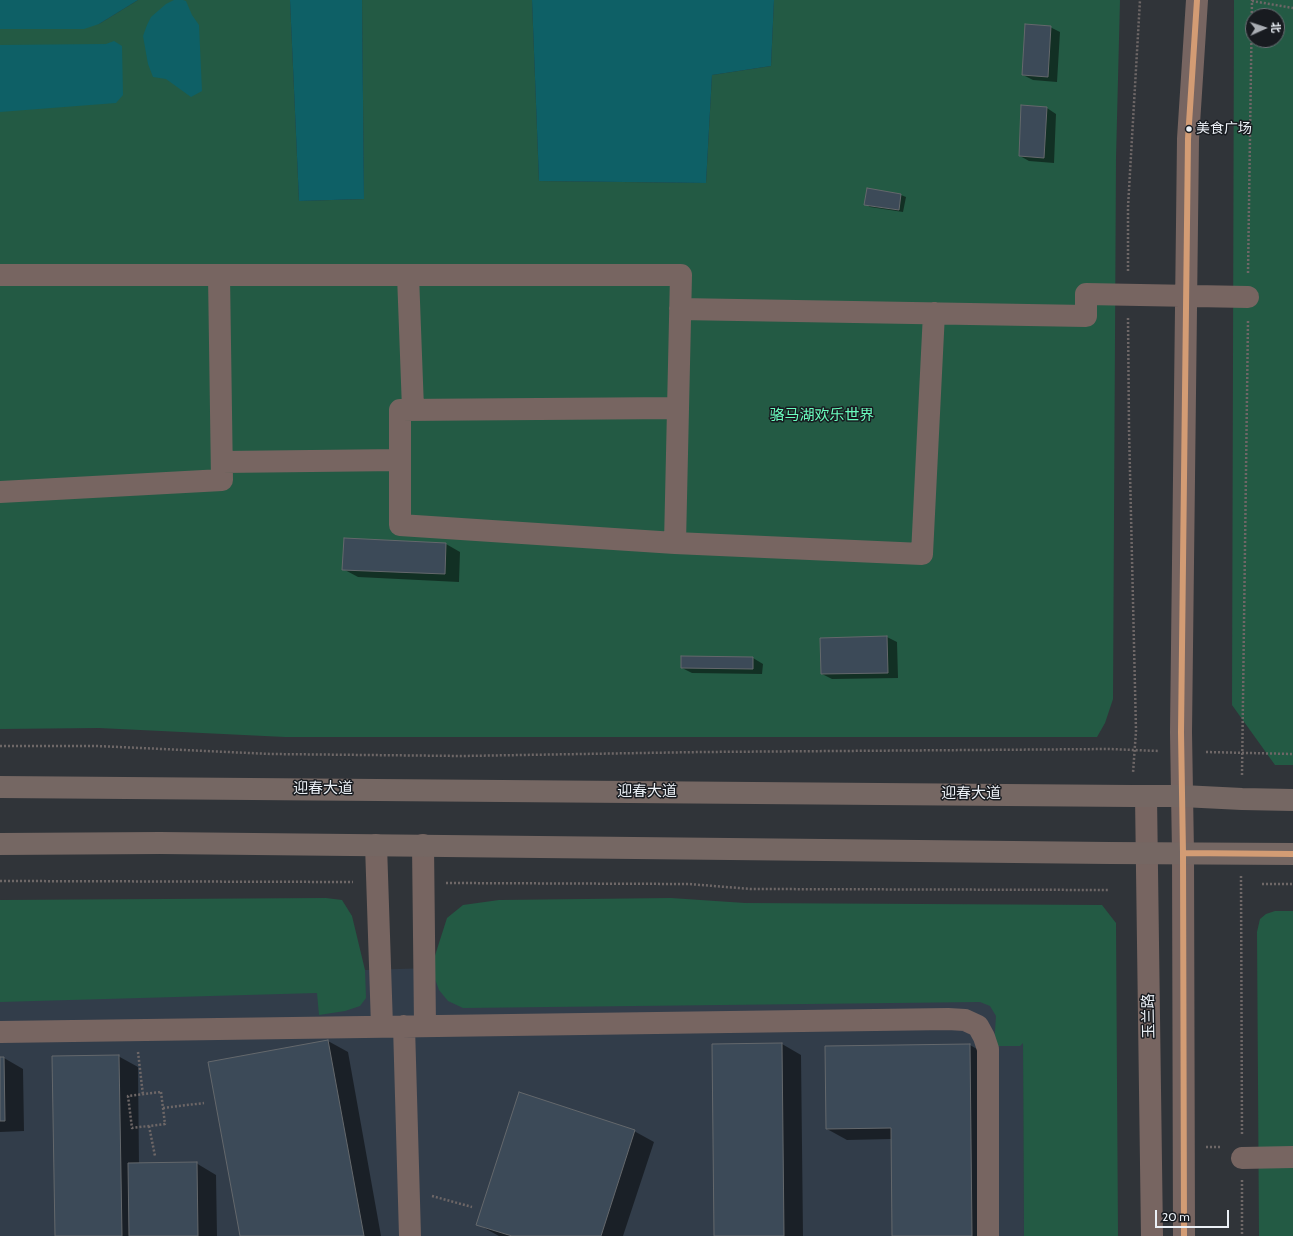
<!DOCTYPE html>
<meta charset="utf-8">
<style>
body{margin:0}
#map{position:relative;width:1293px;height:1236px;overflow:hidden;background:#303439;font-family:Cabin,"Noto Sans SC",sans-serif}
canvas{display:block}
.north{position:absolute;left:1245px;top:8px;width:40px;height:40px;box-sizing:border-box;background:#181b20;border:1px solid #6c7076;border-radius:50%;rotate:87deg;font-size:11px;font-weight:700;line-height:16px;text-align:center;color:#ebf0f6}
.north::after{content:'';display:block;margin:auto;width:14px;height:18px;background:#aaaeb4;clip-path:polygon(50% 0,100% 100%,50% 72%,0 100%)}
.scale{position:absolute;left:1155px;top:1210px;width:74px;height:18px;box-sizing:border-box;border:2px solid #ebf0f6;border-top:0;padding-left:5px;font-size:12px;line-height:14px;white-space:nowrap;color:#ebf0f6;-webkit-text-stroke:3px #181b20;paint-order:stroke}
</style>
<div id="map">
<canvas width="1293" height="1236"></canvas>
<div class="north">北</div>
<div class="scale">20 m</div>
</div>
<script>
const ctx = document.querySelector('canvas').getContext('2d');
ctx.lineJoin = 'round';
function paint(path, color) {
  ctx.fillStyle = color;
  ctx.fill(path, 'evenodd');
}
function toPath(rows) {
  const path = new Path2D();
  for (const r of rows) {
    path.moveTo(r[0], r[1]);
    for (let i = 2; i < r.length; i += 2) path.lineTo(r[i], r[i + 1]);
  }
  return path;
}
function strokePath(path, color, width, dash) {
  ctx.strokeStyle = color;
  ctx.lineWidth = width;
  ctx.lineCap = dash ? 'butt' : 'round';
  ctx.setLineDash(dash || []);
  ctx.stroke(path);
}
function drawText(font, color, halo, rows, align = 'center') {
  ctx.font = font + ' Cabin,"Noto Sans SC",sans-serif';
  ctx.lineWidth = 3;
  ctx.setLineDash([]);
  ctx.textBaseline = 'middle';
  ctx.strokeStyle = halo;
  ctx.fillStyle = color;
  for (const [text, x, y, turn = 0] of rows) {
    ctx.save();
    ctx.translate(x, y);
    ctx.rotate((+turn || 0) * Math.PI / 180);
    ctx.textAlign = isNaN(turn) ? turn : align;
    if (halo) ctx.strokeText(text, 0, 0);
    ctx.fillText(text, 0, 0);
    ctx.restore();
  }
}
paint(toPath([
 [0,967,365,970,431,968,1023,985,1024,1236,0,1236]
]), '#323d4a');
paint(toPath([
 [138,0,290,0,299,201,364,199,362,0,532,0,539,181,706,183,712,75,771,66,774,0,1120,0,1116,158,1113,699,1105,723,1097,737,285,737,99,728,0,729,0,29,99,24],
 [1234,0,1293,0,1293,765,1275,765,1232,705],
 [1253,16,1277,16,1277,40,1253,40],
 [326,898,342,900,352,916,365,970,366,998,360,1006,345,1011,319,1015,317,993,0,1002,0,900],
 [671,898,745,903,1102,905,1116,923,1118,1236,1024,1236,1023,1043,1020,1046,994,1046,996,1016,990,1006,980,1002,463,1008,448,1001,439,990,431,968,447,918,463,905,499,900],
 [1275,911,1293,911,1293,1236,1259,1236,1257,932,1260,919,1266,914]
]), '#235a44');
paint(toPath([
 [0,0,138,0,99,24,84,29,0,29],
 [174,0,183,0,186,1,192,15,199,25,202,91,191,97,166,79,153,77,148,64,143,36,147,25,151,17,166,4],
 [290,0,362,0,364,199,299,201],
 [532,0,774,0,771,66,712,75,706,183,539,181],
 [114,41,122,46,123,95,116,103,0,112,0,45,106,44]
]), '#0e6066');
paint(toPath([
 [1050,27,1060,32,1057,82,1033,80,1023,75],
 [1047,108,1056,114,1054,163,1029,161,1020,156],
 [868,189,901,195,906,197,903,212,870,207,865,204],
 [446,544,460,552,459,582,358,577,343,569],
 [887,637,897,642,898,678,832,679,822,674,821,639],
 [753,658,763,664,762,674,692,673,682,668],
 [328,1041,348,1052,381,1236,241,1236,209,1063],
 [782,1044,801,1055,803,1236,715,1236,713,1045],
 [970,1045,989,1056,991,1236,893,1236,892,1139,847,1140,827,1129],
 [118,1056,138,1067,139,1164,196,1163,216,1175,217,1236,56,1236],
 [0,1058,4,1058,23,1069,24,1131,0,1132],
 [634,1131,654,1142,623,1236,499,1236,477,1224]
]), '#0007');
const building = toPath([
 [1025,24,1051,26,1048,77,1022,75,1025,24],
 [1021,105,1047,107,1044,158,1019,156,1021,105],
 [867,188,901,194,899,210,864,205,867,188],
 [344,538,446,543,445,574,342,570,344,538],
 [887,636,888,673,821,674,820,638,887,636],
 [681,656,753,657,753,669,681,668,681,656],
 [328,1040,364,1236,240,1236,208,1062,328,1040],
 [782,1043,784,1236,714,1236,712,1044,782,1043],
 [970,1044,972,1236,892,1236,891,1128,826,1129,825,1046,970,1044],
 [119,1055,122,1236,55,1236,52,1056,119,1055],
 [0,1057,4,1057,5,1121,0,1121,0,1057],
 [519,1092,635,1130,601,1236,512,1236,476,1225,519,1092],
 [197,1162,198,1236,129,1236,128,1163,197,1162]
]);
paint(building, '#3c4a58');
strokePath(building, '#64686c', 1);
strokePath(toPath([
 [1252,1,1293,8],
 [1128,271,1128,207,1140,0],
 [1248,273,1252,0],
 [1128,318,1129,429,1136,731,1133,773],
 [0,746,97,746,271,754,462,756,702,752,1109,749,1159,751],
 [1206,752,1293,754],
 [1242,775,1248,320],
 [1241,876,1242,1135],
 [0,881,353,882],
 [446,883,689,884,751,889,1109,890],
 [1262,884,1293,884],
 [138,1052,143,1095],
 [161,1092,165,1124,132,1128,128,1096,161,1092],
 [163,1108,204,1103],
 [149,1126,155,1156],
 [1206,1147,1221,1147],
 [1242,1180,1242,1236],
 [432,1196,472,1207]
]), '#6e6767', 2.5, [2, 2]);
strokePath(toPath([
 [0,275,681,275,675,543],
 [408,275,413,409],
 [680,309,1086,316,1086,294,1248,297],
 [678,408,400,410,400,525,675,543,922,554,934,313],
 [222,462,400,460],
 [0,492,222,480,219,275],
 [1146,796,1152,1236],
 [376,845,382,1026],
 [423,845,425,1026],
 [404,1026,410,1236],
 [0,1032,948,1019,965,1020,978,1026,984,1037,988,1049,988,1236],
 [1242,1158,1293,1157],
 [1184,1236,1183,853,1181,732,1188,139,1197,0]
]), '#776561', 22);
strokePath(toPath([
 [0,787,1132,796,1182,796,1242,799,1293,800],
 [0,844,160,843,1109,853,1293,854]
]), '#756763', 22);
strokePath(toPath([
 [1183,853,1293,854],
 [1184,1236,1183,853,1181,732,1188,139,1197,0]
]), '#d39c74', 6);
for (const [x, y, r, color] of [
 [1189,129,3.5,"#ebf0f6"]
]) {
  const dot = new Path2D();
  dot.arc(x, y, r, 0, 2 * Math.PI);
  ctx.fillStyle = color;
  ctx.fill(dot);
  strokePath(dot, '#181b20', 1.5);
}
drawText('14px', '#ebf0f6', '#181b20', [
 ["美食广场",1196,129]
], 'left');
drawText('15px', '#6afdbe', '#181b20', [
 ["骆马湖欢乐世界",822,416]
]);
drawText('15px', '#ebf0f6', '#181b20', [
 ["迎春大道",323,789],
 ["迎春大道",647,792],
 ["迎春大道",971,794],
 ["玉兰路",1149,1016,-91]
]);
</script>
